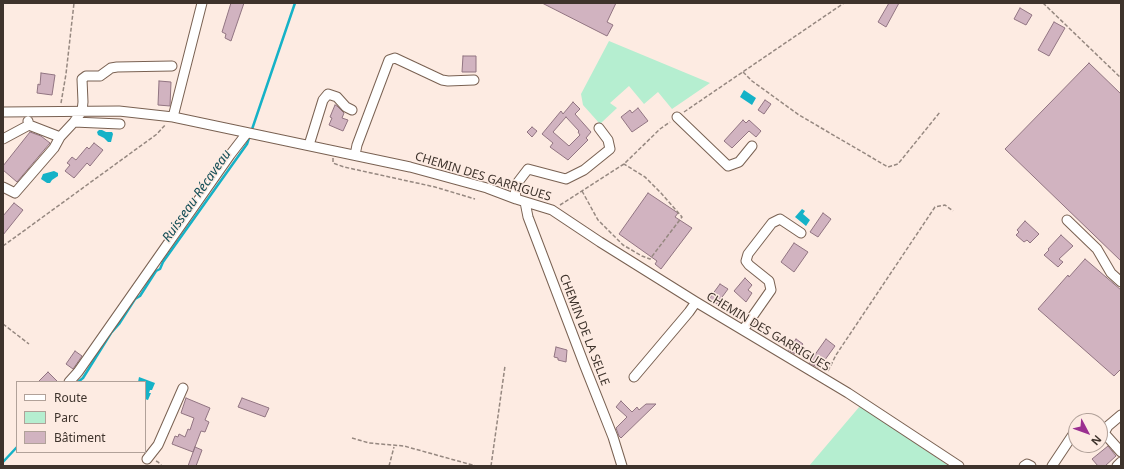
<!DOCTYPE html>
<meta charset="utf-8">
<style>
body{margin:0}
#map{position:relative;width:1124px;height:469px;overflow:hidden;background:#fdebe2;font-family:"Noto Sans",sans-serif}
canvas{display:block}
.frame{position:absolute;inset:0;border:4px solid #3e332c;pointer-events:none}
.legend{position:absolute;left:16px;top:381px;width:130px;height:72px;box-sizing:border-box;background:#fdebe2;border:1px solid #b1a199;margin:0;padding:5px 7px;list-style:none;font-size:12px;color:#3e332c}
.legend li{display:flex;align-items:center;gap:8px;height:20px}
.legend b{width:20px;border:1px solid #b1a199}
.north{position:absolute;left:1068px;top:413px;width:40px;height:40px;box-sizing:border-box;background:#fdebe2;border:1px solid #b1a199;border-radius:50%;rotate:131deg;font-size:11px;font-weight:700;line-height:16px;text-align:center;color:#3e332c}
.north::after{content:'';display:block;margin:auto;width:14px;height:18px;background:#9b2f90;clip-path:polygon(50% 0,100% 100%,50% 72%,0 100%)}
</style>
<div id="map">
<canvas width="1124" height="469"></canvas>
<div class="frame"></div>
<ul class="legend">
<li><b style="height:5px;background:#fff"></b>Route</li>
<li><b style="height:11px;background:#b5eed0"></b>Parc</li>
<li><b style="height:11px;background:#d1b3c0"></b>Bâtiment</li>
</ul>
<div class="north">N</div>
</div>
<script>
const ctx = document.querySelector('canvas').getContext('2d');
ctx.lineJoin = 'round';
function paint(path, color) {
  ctx.fillStyle = color;
  ctx.fill(path, 'evenodd');
}
function toPath(rows) {
  const path = new Path2D();
  for (const r of rows) {
    path.moveTo(r[0], r[1]);
    for (let i = 2; i < r.length; i += 2) path.lineTo(r[i], r[i + 1]);
  }
  return path;
}
function strokePath(path, color, width, dash) {
  ctx.strokeStyle = color;
  ctx.lineWidth = width;
  ctx.lineCap = dash ? 'butt' : 'round';
  ctx.setLineDash(dash || []);
  ctx.stroke(path);
}
function drawText(font, color, halo, rows, align = 'center') {
  ctx.font = font + ' "Noto Sans",sans-serif';
  ctx.lineWidth = 3;
  ctx.setLineDash([]);
  ctx.textBaseline = 'middle';
  ctx.strokeStyle = halo;
  ctx.fillStyle = color;
  for (const [text, x, y, turn = 0] of rows) {
    ctx.save();
    ctx.translate(x, y);
    ctx.rotate((+turn || 0) * Math.PI / 180);
    ctx.textAlign = isNaN(turn) ? turn : align;
    if (halo) ctx.strokeText(text, 0, 0);
    ctx.fillText(text, 0, 0);
    ctx.restore();
  }
}
paint(toPath([
 [609,41,710,83,672,109,658,92,644,104,629,86,610,103,617,108,600,124,583,105,581,94],
 [860,406,949,466,809,466]
]), '#b5eed0');
paint(toPath([
 [744,90,756,98,752,105,740,97],
 [99,130,102,130,106,132,112,132,113,134,111,142,108,142,104,138,98,135,97,132],
 [54,171,58,173,58,176,52,180,50,183,47,183,41,179,43,174],
 [802,209,805,211,803,214,810,220,806,226,795,217],
 [139,377,155,383,152,390,150,390,149,393,151,393,148,400,145,399,145,382,138,382]
]), '#15b2c7');
strokePath(toPath([
 [78,382,83,378,111,333,119,324,135,299,140,296,156,271,160,269,163,262,247,144,295,3],
 [3,462,17,447]
]), '#15b2c7', 2.5);
const building = toPath([
 [231,3,244,3,231,41,225,38,226,34,222,32,231,3],
 [542,3,616,3,607,22,613,25,607,36,542,3],
 [889,3,899,3,886,27,878,22,889,3],
 [1020,8,1032,15,1026,25,1014,19,1020,8],
 [1054,22,1065,28,1049,56,1038,50,1054,22],
 [463,56,476,56,476,72,462,72,463,56],
 [1089,63,1121,94,1121,261,1005,149,1089,63],
 [41,73,55,75,52,95,37,93,38,84,40,85,41,73],
 [159,81,171,82,170,106,158,105,159,81],
 [765,100,771,104,764,114,758,110,765,100],
 [573,102,580,109,575,114,591,132,586,138,588,140,568,160,550,147,553,143,542,134,561,111,563,114,573,102],
 [566,117,579,131,578,132,580,135,569,146,553,132,566,117],
 [335,105,337,106,344,113,342,118,348,120,343,131,329,125,332,118,330,117,335,105],
 [638,108,648,121,632,132,621,117,630,110,632,113,638,108],
 [743,120,746,123,749,120,761,131,756,137,749,131,732,148,724,141,743,120],
 [532,127,537,131,532,137,527,132,532,127],
 [30,132,41,136,50,143,17,182,3,170,3,166,30,132],
 [94,143,103,150,90,166,87,163,74,178,65,171,70,165,67,163,72,157,76,160,87,147,89,149,94,143],
 [648,193,678,213,675,217,692,228,661,269,655,264,657,261,619,234,648,193],
 [14,203,23,210,3,235,3,216,14,203],
 [823,213,831,219,818,237,810,232,823,213],
 [1025,221,1039,234,1030,243,1027,240,1024,242,1016,235,1019,232,1017,230,1025,221],
 [1061,235,1073,246,1059,259,1063,262,1058,267,1044,255,1049,250,1048,249,1061,235],
 [794,243,808,252,794,272,781,262,794,243],
 [1085,259,1121,290,1121,369,1114,376,1038,309,1068,275,1069,277,1085,259],
 [745,278,752,285,748,290,752,293,746,302,734,291,745,278],
 [720,284,728,289,717,304,709,299,720,284],
 [796,339,803,344,795,354,788,350,796,339],
 [826,339,835,346,819,368,809,363,826,339],
 [556,347,567,350,566,362,558,360,558,358,554,357,556,347],
 [75,351,82,356,73,369,66,364,75,351],
 [48,372,58,382,38,382,48,372],
 [186,398,210,408,205,420,209,422,205,432,201,431,193,452,172,444,175,436,178,437,179,434,185,437,188,429,190,430,194,418,181,413,186,398],
 [242,398,269,408,265,417,238,407,242,398],
 [621,401,632,412,637,407,639,410,646,404,656,404,621,438,619,436,616,428,627,417,616,407,621,401],
 [1108,446,1116,456,1105,466,1098,466,1092,459,1108,446],
 [195,447,202,450,196,466,188,466,195,447]
]);
paint(building, '#d1b3c0');
strokePath(building, '#917481', 1);
const minor = toPath([
 [3,112,119,111,173,117,410,167,487,188,516,199,552,210,600,242,696,302,848,393,959,466],
 [173,117,202,3],
 [677,117,728,166,739,162,752,146],
 [120,124,74,122,82,111,83,102,82,79,86,76,100,76,111,68,117,67,172,66],
 [29,125,60,137,74,122],
 [3,139,29,125,28,121],
 [309,145,323,100,328,94,337,97,346,107,352,110],
 [355,155,357,145,389,60,395,58,442,80,448,81,474,80],
 [3,187,15,193,54,148,60,137],
 [516,199,515,186,528,169,566,179,584,170,610,149,608,140,599,128],
 [525,202,528,217,584,364,613,437,622,466],
 [1067,220,1097,249,1111,273,1121,282],
 [743,330,771,290,769,281,749,265,746,261,748,254,772,223,780,219,801,233],
 [634,377,689,312,696,302],
 [69,382,78,372,230,155,247,133],
 [1100,431,1104,433,1121,452],
 [1104,433,1108,426,1121,415],
 [147,459,158,445,183,388],
 [1024,466,1027,464,1031,466],
 [1052,466,1076,430],
 [1117,466,1121,462]
]);
strokePath(minor, '#796152', 11);
strokePath(toPath([
 [1043,3,1121,78],
 [743,72,752,81,799,115,888,167,898,164,940,112],
 [61,103,66,74,74,3],
 [684,112,844,3],
 [333,158,333,163,344,167,435,187,475,199],
 [582,191,598,220,623,245,642,256,650,259,682,217,661,193,645,177,624,164],
 [560,205,624,164,660,129,670,122],
 [3,246,157,134,166,124],
 [3,324,29,344],
 [828,371,836,355,935,207,945,205,953,211],
 [352,438,369,443,404,446,476,466],
 [156,461,158,462,162,466],
 [389,466,394,447],
 [491,466,505,366]
]), '#968880', 1.5, [4, 2]);
strokePath(minor, '#fff', 9);
drawText('12px', '#3e332c', '#fdebe2', [
 ["CHEMIN DES GARRIGUES",483,177,17],
 ["CHEMIN DE LA SELLE",584,330,69],
 ["CHEMIN DES GARRIGUES",768,332,31]
]);
drawText('italic 13px', '#124d56', '#fdebe2', [
 ["Ruisseau Récaveau",197,196,-55]
]);
</script>
